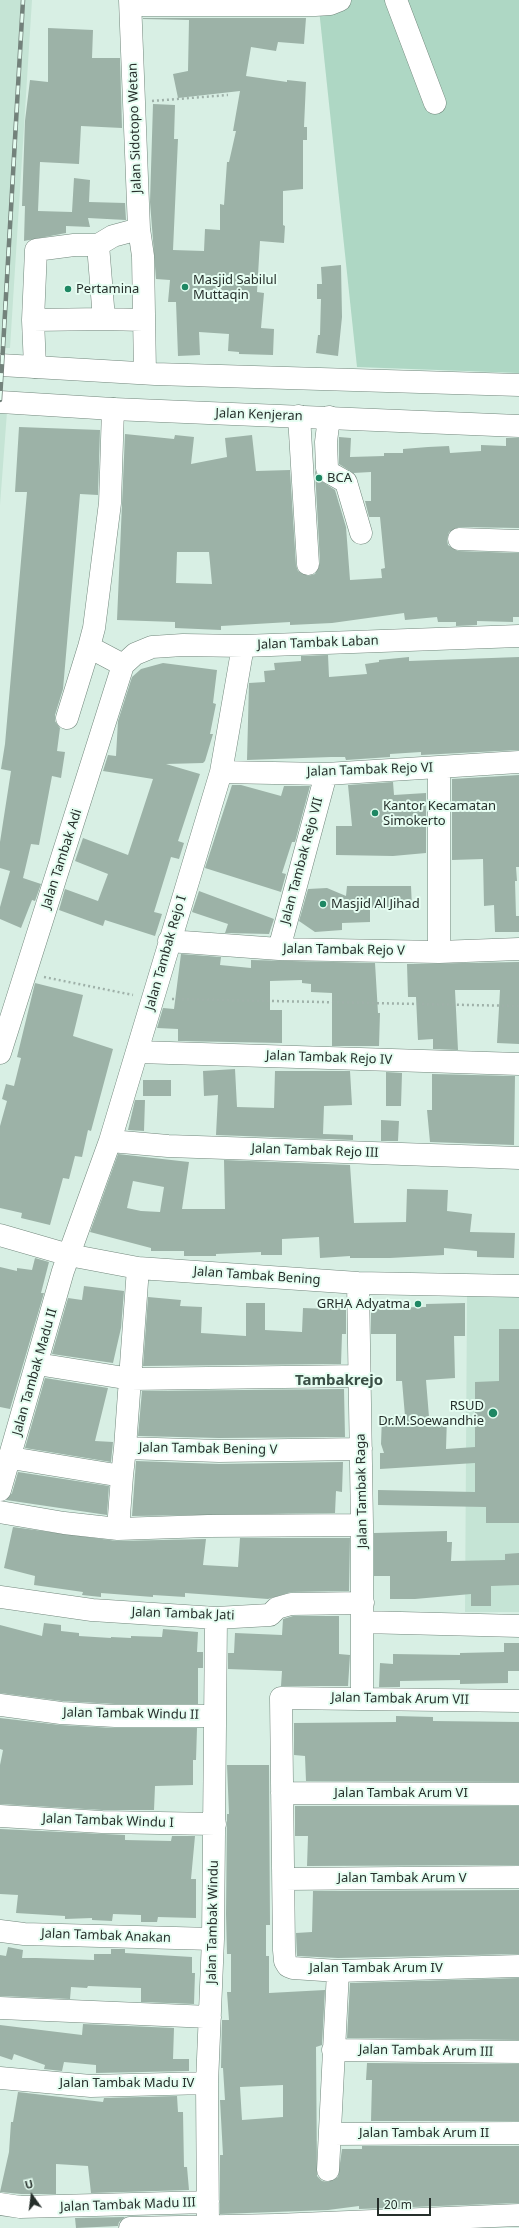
<!DOCTYPE html>
<style>
body{margin:0}
#map{position:relative;width:519px;height:2228px;overflow:hidden;background:#d8efe4;font-family:"Noto Sans",sans-serif}
canvas{display:block}
.north{position:absolute;left:12px;top:2176px;width:40px;height:40px;-webkit-text-stroke:3px #e5fdf1;paint-order:stroke;rotate:346deg;font-size:11px;font-weight:700;line-height:16px;text-align:center;color:#262f2b}
.north::after{content:'';display:block;margin:auto;width:14px;height:18px;background:#262f2b;clip-path:polygon(50% 0,100% 100%,50% 72%,0 100%)}
.scale{position:absolute;left:377px;top:2198px;width:54px;height:18px;box-sizing:border-box;border:2px solid #262f2b;border-top:0;padding-left:5px;font-size:12px;line-height:14px;white-space:nowrap;color:#262f2b;-webkit-text-stroke:3px #e5fdf1;paint-order:stroke}
</style>
<div id="map">
<canvas width="519" height="2228"></canvas>
<div class="north">U</div>
<div class="scale">20 m</div>
</div>
<script>
const ctx = document.querySelector('canvas').getContext('2d');
ctx.lineJoin = 'round';
function paint(path, color) {
  ctx.fillStyle = color;
  ctx.fill(path, 'evenodd');
}
function toPath(rows) {
  const path = new Path2D();
  for (const r of rows) {
    path.moveTo(r[0], r[1]);
    for (let i = 2; i < r.length; i += 2) path.lineTo(r[i], r[i + 1]);
  }
  return path;
}
function strokePath(path, color, width, dash) {
  ctx.strokeStyle = color;
  ctx.lineWidth = width;
  ctx.lineCap = dash ? 'butt' : 'round';
  ctx.setLineDash(dash || []);
  ctx.stroke(path);
}
function drawText(font, color, halo, rows, align = 'center') {
  ctx.font = font + ' "Noto Sans",sans-serif';
  ctx.lineWidth = 4;
  ctx.setLineDash([]);
  ctx.textBaseline = 'middle';
  ctx.strokeStyle = halo;
  ctx.fillStyle = color;
  for (const [text, x, y, turn = 0] of rows) {
    ctx.save();
    ctx.translate(x, y);
    ctx.rotate((+turn || 0) * Math.PI / 180);
    ctx.textAlign = isNaN(turn) ? turn : align;
    if (halo) ctx.strokeText(text, 0, 0);
    ctx.fillText(text, 0, 0);
    ctx.restore();
  }
}
paint(toPath([
 [0,0,32,0,10,348,0,348],
 [0,411,7,412,0,505],
 [467,1296,519,1296,519,1612,465,1612]
]), '#c5e4d5');
paint(toPath([
 [318,0,519,0,519,373,357,367]
]), '#aed7c4');
paint(toPath([
 [143,18,306,18,304,44,278,42,276,51,251,47,246,76,287,82,287,80,306,82,304,127,307,127,307,140,303,140,303,189,283,191,283,225,285,226,284,243,260,241,257,292,264,293,261,328,274,329,273,355,239,354,239,352,228,351,229,334,199,332,200,355,178,356,176,302,168,302,170,280,156,279,150,202,153,104,175,105,174,139,178,139,173,250,204,251,205,229,220,230,220,204,224,205,227,162,229,162,236,131,233,131,240,91,178,98,173,74,188,71,189,20,143,19],
 [48,28,93,30,92,58,120,58,122,128,81,126,79,164,40,162,38,211,72,212,74,178,90,180,89,202,125,203,126,220,88,218,90,227,66,226,66,233,24,241,25,206,22,206,25,121,30,80,48,82],
 [341,265,342,317,338,356,316,353,318,335,320,335,321,299,317,299,317,284,322,284,321,267],
 [19,427,100,430,98,495,80,494,63,689,55,715,55,721,60,728,57,751,65,752,61,778,52,776,39,845,31,844,23,878,41,884,35,901,32,900,21,928,0,919,0,907,10,871,0,868,0,842,11,771,1,769,5,744,27,492,15,492],
 [125,434,174,439,175,435,194,437,191,464,227,457,225,438,252,435,256,471,290,470,296,565,298,571,308,576,315,574,320,563,315,470,320,480,335,490,346,527,350,580,382,578,381,569,385,568,380,517,369,517,365,501,371,501,371,472,353,473,339,464,339,437,351,438,350,457,384,456,384,453,403,453,403,449,428,447,449,446,450,453,481,451,481,445,506,446,506,438,519,438,519,528,459,527,449,532,447,539,448,545,458,551,519,553,519,617,513,617,513,622,477,621,477,625,456,626,456,622,438,622,437,617,405,620,404,613,332,623,290,625,290,622,221,626,221,630,175,628,175,622,117,620],
 [177,552,209,552,212,584,176,583],
 [328,655,329,677,367,674,365,664,379,662,379,660,409,657,409,661,519,657,519,750,421,755,421,752,390,754,390,757,346,760,345,757,331,757,247,760,249,683,265,682,264,671,275,670,274,663,301,661,301,656],
 [163,663,217,670,213,703,216,704,210,734,213,734,205,761,203,763,166,764,200,774,178,841,184,843,179,859,171,857,154,912,162,914,155,936,105,920,103,926,59,910,65,889,98,901,108,874,75,861,83,838,128,855,153,779,103,771,108,755,116,756,118,721,132,677,141,669],
 [519,775,519,867,516,867,517,881,515,881,516,916,519,916,519,932,495,932,494,905,484,906,483,859,452,860,452,779],
 [393,782,394,795,426,793,426,853,393,856,336,855,336,826,352,826,348,785],
 [232,785,241,785,281,796,284,786,310,786,295,842,292,842,282,873,286,874,281,892,205,868],
 [347,886,411,886,412,908,370,908,370,922,342,923,342,930,315,932,299,921,308,889,327,888,346,896],
 [199,891,274,919,269,934,225,933,228,924,192,912],
 [181,954,221,957,220,965,251,968,251,960,375,963,378,1013,380,1013,379,1046,332,1046,332,993,311,992,311,984,302,983,302,980,270,981,270,1010,282,1010,282,1043,178,1041,178,1029,157,1028,163,1008,174,1009],
 [519,962,519,1044,497,1043,500,990,455,990,458,1050,433,1049,433,1039,418,1040,416,997,408,997,407,964],
 [35,983,83,995,73,1036,113,1049,91,1131,88,1130,82,1157,75,1156,69,1179,63,1178,50,1225,21,1218,22,1213,0,1208,0,1126,7,1101,2,1099,6,1084,14,1086,21,1058,17,1057],
 [235,1069,237,1107,274,1108,275,1071,350,1071,352,1105,324,1106,323,1134,353,1135,353,1140,216,1135,218,1095,204,1096,203,1071],
 [386,1072,402,1073,401,1106,386,1106],
 [432,1074,515,1076,514,1145,430,1142,427,1110,432,1110],
 [143,1080,171,1080,171,1096,143,1096],
 [135,1100,145,1100,144,1131,128,1130],
 [381,1120,399,1121,398,1141,381,1141],
 [118,1154,189,1162,182,1209,225,1209,224,1160,350,1165,354,1223,406,1222,407,1189,448,1190,447,1211,472,1214,470,1232,515,1233,514,1258,477,1257,477,1251,444,1248,444,1255,390,1258,350,1258,350,1256,320,1258,319,1237,282,1239,282,1255,261,1255,261,1252,216,1254,216,1256,184,1256,184,1251,151,1251,151,1248,90,1232],
 [133,1181,164,1187,160,1212,141,1211,127,1208],
 [35,1258,49,1262,41,1293,44,1293,10,1409,0,1407,0,1267,17,1271,17,1268,32,1270],
 [84,1286,124,1291,121,1328,113,1363,52,1354,68,1298,82,1300],
 [148,1297,181,1300,180,1306,202,1307,201,1333,246,1336,246,1303,265,1303,265,1330,302,1332,303,1308,330,1309,331,1303,346,1304,346,1334,342,1334,341,1364,143,1366],
 [465,1303,465,1336,454,1336,455,1378,426,1380,429,1417,447,1417,446,1449,475,1447,475,1382,499,1381,499,1329,519,1329,519,1523,486,1523,486,1507,378,1505,378,1490,475,1492,475,1463,380,1469,380,1453,384,1453,381,1444,382,1416,405,1416,402,1381,396,1381,396,1334,371,1334,371,1308,426,1307,426,1304],
 [45,1378,108,1388,95,1441,113,1442,111,1462,25,1448],
 [344,1389,345,1437,219,1438,138,1436,142,1391],
 [136,1461,219,1464,343,1462,342,1492,336,1491,335,1513,132,1516],
 [18,1472,109,1486,107,1515,6,1500,12,1493],
 [13,1527,117,1541,206,1539,203,1565,238,1567,240,1538,350,1538,349,1591,291,1592,268,1599,185,1593,185,1597,153,1595,153,1597,101,1593,101,1597,82,1595,83,1592,34,1585,35,1576,4,1568],
 [447,1531,447,1542,452,1542,451,1561,505,1560,505,1554,519,1553,519,1585,491,1586,491,1606,471,1606,471,1594,415,1599,390,1599,390,1576,374,1576,374,1533],
 [293,1616,339,1616,339,1654,350,1655,348,1686,281,1686,282,1671,228,1669,228,1653,234,1653,235,1633,282,1635,283,1619],
 [44,1623,61,1625,61,1631,79,1633,79,1636,111,1638,111,1637,131,1638,131,1636,162,1637,163,1629,198,1632,197,1652,203,1652,203,1668,198,1668,198,1704,115,1704,62,1701,0,1693,0,1625,42,1636],
 [504,1643,519,1643,519,1671,508,1671,508,1683,460,1684,460,1680,400,1681,400,1687,379,1687,380,1663,393,1664,393,1654,460,1655,460,1653,504,1652],
 [396,1716,433,1717,433,1721,519,1722,519,1782,306,1781,305,1756,294,1755,294,1723,396,1722],
 [0,1718,60,1725,114,1728,197,1728,196,1760,193,1760,193,1785,155,1786,154,1810,102,1810,0,1804,0,1765,3,1750,0,1749],
 [227,1765,269,1765,270,1925,266,1925,266,1956,269,1956,269,1993,325,1990,322,2045,316,2047,317,2176,322,2181,328,2182,338,2177,342,2149,362,2149,362,2146,519,2146,519,2203,359,2209,359,2206,328,2210,220,2214,220,2155,223,2155,220,2100,225,2100,223,2068,221,2068,222,2020,229,2020,227,1992,231,1992,231,1954,227,1954,226,1914,227,1814,229,1814],
 [283,2085,283,2117,242,2120,240,2087],
 [295,1806,519,1806,519,1865,307,1866,308,1836,295,1836],
 [0,1829,125,1835,125,1840,171,1841,172,1836,195,1836,191,1879,196,1879,196,1918,158,1917,157,1922,141,1922,141,1915,113,1914,112,1921,92,1920,92,1918,65,1919,65,1916,16,1913,18,1895,0,1894],
 [519,1890,519,1954,338,1958,297,1956,296,1933,312,1932,313,1891],
 [8,1947,23,1950,22,1958,36,1958,94,1960,94,1954,111,1954,111,1949,125,1949,125,1953,192,1957,192,1973,195,1973,194,2004,141,2002,141,1988,88,1986,87,1988,71,1987,70,1999,0,1996,0,1955,6,1956],
 [519,1978,519,2040,347,2038,350,1983],
 [83,2024,174,2028,173,2059,189,2059,189,2071,96,2073,96,2065,64,2062,62,2071,44,2069,45,2065,14,2054,12,2060,0,2056,0,2025,82,2035],
 [367,2063,519,2064,519,2121,371,2121,372,2080,366,2080],
 [18,2092,103,2102,104,2098,177,2096,178,2112,183,2112,184,2167,187,2167,189,2190,91,2193,88,2166,56,2164,56,2194,21,2194,0,2192,9,2152,11,2122,13,2122],
 [125,2217,119,2222,118,2226,76,2228,75,2218]
]), '#9cb2a7');
const minor = toPath([
 [130,0,139,229,143,256,145,373],
 [396,0,435,103],
 [141,5,315,5,330,4,340,0],
 [98,245,104,319,33,320,36,250,74,245,98,245,113,236,139,229],
 [104,319,143,320],
 [33,320,35,367],
 [113,409,110,503,94,628,89,647,123,665],
 [299,416,308,564],
 [329,417,326,442,327,468,330,473,346,482,361,533],
 [459,539,519,541],
 [67,718,89,647],
 [439,768,439,952],
 [221,772,326,774,519,762],
 [169,941,279,949,439,952,519,949],
 [279,949,326,774],
 [138,1052,519,1064],
 [0,1053,123,665,135,654,152,647,183,645,243,646,519,636],
 [110,1141,168,1146,519,1158],
 [0,1235,69,1255,138,1268,358,1283,519,1286],
 [358,1283,362,1525,362,1699],
 [37,1364,131,1379,360,1376],
 [125,1448,138,1268],
 [11,1458,122,1476,125,1448,219,1451,361,1449],
 [0,1490,63,1271,110,1141,221,772,243,646],
 [0,1512,64,1523,118,1529,208,1526,362,1525],
 [118,1529,122,1476],
 [0,1597,92,1610,216,1618,270,1615,277,1608,291,1604,363,1603],
 [362,1622,519,1626],
 [519,1701,281,1698,284,1950,285,1961,288,1966,293,1968,338,1971,519,1966],
 [0,1705,61,1713,115,1716,215,1716],
 [282,1793,519,1794],
 [0,1816,102,1822,215,1824],
 [284,1879,519,1877],
 [0,1931,24,1934,213,1939],
 [0,2008,210,2017],
 [333,2050,519,2052],
 [0,2078,91,2086,207,2083],
 [330,2134,519,2133],
 [328,2170,338,1971],
 [0,2204,20,2207,208,2202],
 [208,2226,207,2083,213,1939,216,1618],
 [130,2228,276,2225,519,2215]
]);
const highway = toPath([
 [0,365,155,374,519,385],
 [0,402,113,409,519,426]
]);
strokePath(minor, '#72877c', 23);
strokePath(highway, '#72877c', 23);
strokePath(toPath([
 [152,101,228,95],
 [44,977,133,995],
 [172,999,519,1006]
]), '#9fb1a9', 2.5, [2, 3]);
strokePath(minor, '#fff', 22);
strokePath(highway, '#fff', 22);
const rail = toPath([
 [0,400,23,0]
]);
strokePath(rail, '#73827b', 4.5);
strokePath(rail, '#e5fdf1', 3, [9]);
for (const [x, y, r, color] of [
 [185,287,4,"#1e8763"],
 [68,289,4,"#1e8763"],
 [319,478,4,"#1e8763"],
 [375,813,4,"#1e8763"],
 [323,904,4,"#1e8763"],
 [418,1304,4,"#1e8763"],
 [493,1413,5,"#1e8763"]
]) {
  const dot = new Path2D();
  dot.arc(x, y, r, 0, 2 * Math.PI);
  ctx.fillStyle = color;
  ctx.fill(dot);
  strokePath(dot, '#e5fdf1', 1.5);
}
drawText('13px', '#262f2b', '#e5fdf1', [
 ["Jalan Sidotopo Wetan",135,128,-92],
 ["Jalan Kenjeran",259,415,2],
 ["Jalan Tambak Laban",318,643,-2],
 ["Jalan Tambak Rejo VI",370,770,-2],
 ["Jalan Tambak Adi",62,859,-72],
 ["Jalan Tambak Rejo VII",302,861,-75],
 ["Jalan Tambak Rejo V",344,950,1],
 ["Jalan Tambak Rejo I",166,953,-74],
 ["Jalan Tambak Rejo IV",329,1058,2],
 ["Jalan Tambak Rejo III",315,1151,2],
 ["Jalan Tambak Bening",257,1276,4],
 ["Jalan Tambak Madu II",35,1372,-74],
 ["Jalan Tambak Bening V",208,1449,1],
 ["Jalan Tambak Raga",362,1491,-91],
 ["Jalan Tambak Jati",183,1614,2],
 ["Jalan Tambak Arum VII",400,1699,1],
 ["Jalan Tambak Windu II",131,1714,1],
 ["Jalan Tambak Arum VI",401,1793],
 ["Jalan Tambak Windu I",108,1821,2],
 ["Jalan Tambak Arum V",402,1878],
 ["Jalan Tambak Windu",213,1922,-89],
 ["Jalan Tambak Anakan",106,1936,2],
 ["Jalan Tambak Arum IV",376,1968],
 ["Jalan Tambak Arum III",426,2051,1],
 ["Jalan Tambak Madu IV",127,2083],
 ["Jalan Tambak Arum II",424,2133],
 ["Jalan Tambak Madu III",128,2205,-2]
]);
drawText('13px', '#262f2b', '#e5fdf1', [
 ["Masjid Sabilul",193,280],
 ["Muttaqin",193,295],
 ["Pertamina",76,289],
 ["BCA",327,478],
 ["Kantor Kecamatan",383,806],
 ["Simokerto",383,821],
 ["Masjid Al Jihad",331,904],
 ["GRHA Adyatma",410,1304,"right"],
 ["RSUD",484,1406,"right"],
 ["Dr.M.Soewandhie",484,1421,"right"]
], 'left');
drawText('bold 15px', '#3b4f46', '#e5fdf1', [
 ["Tambakrejo",339,1381]
]);
</script>
